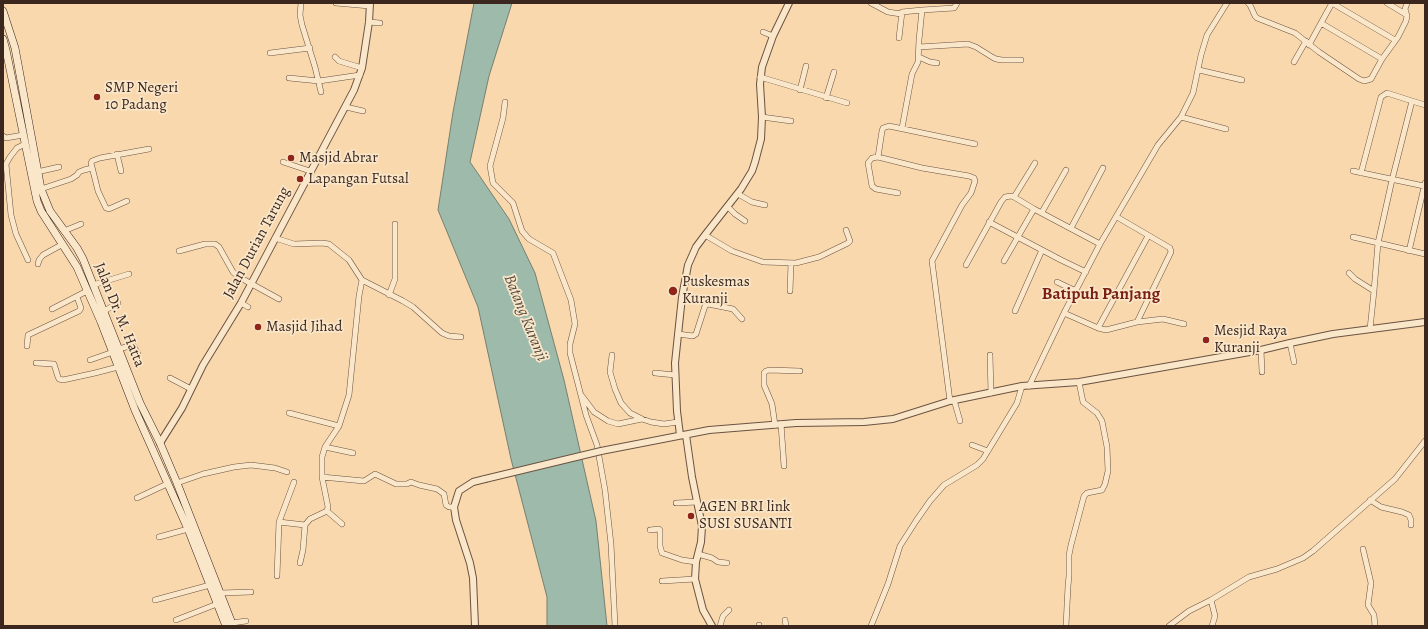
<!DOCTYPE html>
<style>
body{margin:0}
#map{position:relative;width:1428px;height:629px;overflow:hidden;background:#f8d8ac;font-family:Alegreya,serif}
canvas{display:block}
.frame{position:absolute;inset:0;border:4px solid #3c271f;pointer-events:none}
</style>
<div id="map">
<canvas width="1428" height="629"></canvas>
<div class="frame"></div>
</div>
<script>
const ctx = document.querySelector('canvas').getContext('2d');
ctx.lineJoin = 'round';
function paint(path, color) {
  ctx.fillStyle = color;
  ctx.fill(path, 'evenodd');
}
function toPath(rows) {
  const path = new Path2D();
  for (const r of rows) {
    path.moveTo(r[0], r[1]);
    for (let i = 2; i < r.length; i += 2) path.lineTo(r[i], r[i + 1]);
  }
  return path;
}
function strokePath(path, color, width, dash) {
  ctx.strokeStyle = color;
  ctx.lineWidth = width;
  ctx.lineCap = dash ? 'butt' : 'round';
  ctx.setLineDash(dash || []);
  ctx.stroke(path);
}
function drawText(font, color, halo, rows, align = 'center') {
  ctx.font = font + ' Alegreya,serif';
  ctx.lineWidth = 3.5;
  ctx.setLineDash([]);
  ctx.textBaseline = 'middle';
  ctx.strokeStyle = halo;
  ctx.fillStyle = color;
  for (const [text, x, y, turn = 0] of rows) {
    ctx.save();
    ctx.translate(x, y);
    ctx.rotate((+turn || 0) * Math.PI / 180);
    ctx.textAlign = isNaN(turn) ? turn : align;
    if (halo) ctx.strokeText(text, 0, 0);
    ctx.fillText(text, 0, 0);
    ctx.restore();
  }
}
const water = toPath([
 [474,3,512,3,489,76,470,162,509,219,535,273,564,380,596,521,607,626,547,626,547,597,511,459,478,307,438,210,453,112,474,3]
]);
paint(water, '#9dbaaa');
strokePath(water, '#767f72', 1);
const minor = toPath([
 [301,3,300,15,302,25,315,67,321,92],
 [336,3,370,6],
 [871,3,888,12,901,14],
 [1248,3,1250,5,1255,16,1257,18,1295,33,1319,52,1359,79,1364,81,1371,79,1382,59,1398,37,1406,21,1407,16,1405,9,1407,3],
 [1332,3,1395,40],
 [1387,3,1407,15],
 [369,22,380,23],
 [1321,23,1382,59],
 [763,32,773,36],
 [899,38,902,12,922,10],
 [1309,45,1332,3],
 [919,47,968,44,976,47,992,57,996,59,1002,60,1021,60],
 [270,53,310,48],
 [335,57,339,61,362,68],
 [919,57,930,62,937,63],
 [1294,62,1306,41],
 [1199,70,1242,80],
 [760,77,847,103],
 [289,78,319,81,360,75],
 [800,90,806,66],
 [826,98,834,72],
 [505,102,503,118,490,166,493,183,513,203,522,231,529,239,553,253,571,300,575,324,570,344,570,353,586,415,597,445,605,490,611,544,615,626],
 [346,107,363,111],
 [762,117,791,121],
 [1181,117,1226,129],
 [902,128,912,74,918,62,919,40,922,10,954,8,956,5,957,3],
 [3,136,6,138,23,135],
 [25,144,17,148,10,157,6,164,11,215,16,234,28,260],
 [117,154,121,171],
 [878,157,882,131,883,128,889,126,975,144],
 [283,162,310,171],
 [1353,171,1424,186],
 [37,172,59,167],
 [1361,173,1381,97,1387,93,1412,101],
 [41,189,71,179,77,175,79,172,84,170,92,168],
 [898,193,876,189,872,186,868,163,872,158,878,157,922,168,969,176,974,178,975,181,971,193,962,205,932,261,950,401],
 [738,194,752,202,765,205],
 [1014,197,1035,163],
 [127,201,109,209,106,208,98,191,91,163,92,161,100,158,149,149],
 [728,207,735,214,745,221],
 [1042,212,1066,170],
 [989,222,1061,260,1086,272],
 [1071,228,1103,168],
 [64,231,81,224],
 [705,235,732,251,763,262,796,263,819,257,848,243,850,241,846,230],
 [1353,237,1425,254],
 [275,238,294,244,322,243,329,244,349,260,362,280,403,301,413,307,442,333,449,336,461,337],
 [179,251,205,244,215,244,219,247,233,272,239,277,279,299],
 [1409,251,1425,183],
 [1004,261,1034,209],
 [38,264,39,260,43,255,63,244],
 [966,265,1001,202,1005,197,1011,196,1014,197,1034,209,1100,244],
 [1349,273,1355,279,1374,291],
 [1057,282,1076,291],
 [93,285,129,274],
 [790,291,791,263],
 [389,295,395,279,395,224],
 [241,303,248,307],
 [52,309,87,291],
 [104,311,118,303],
 [1015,311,1042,250],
 [1064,313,1098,328,1106,330,1137,322,1171,252,1170,248,1117,217],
 [1137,322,1163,319,1184,324],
 [1098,328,1148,236],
 [1370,329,1374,291,1378,243,1392,180,1412,101,1425,105],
 [678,334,693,336,696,334,705,306,708,304,733,309,742,319],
 [1290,343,1294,362],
 [27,346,28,335,79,311,81,308,77,297],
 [119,349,133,345,138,354],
 [1261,350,1262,372],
 [612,355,610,372,615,389,621,403,630,413,642,419,651,422,664,424,678,422],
 [990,355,991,393],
 [90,360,113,352],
 [36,363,54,364,58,377,59,379,63,380,95,373,118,367],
 [655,373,675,375],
 [170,378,191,389],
 [1029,386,1064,313,1100,244,1158,145,1181,117,1193,93,1201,55,1207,35,1227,3],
 [582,396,594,412,608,421,618,424,642,419],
 [954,400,960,421],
 [289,413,339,426],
 [781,424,784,466],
 [775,425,772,404,764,385,764,373,766,371,769,370,800,371],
 [972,445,988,451],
 [325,447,353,453],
 [322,477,364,481,375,474,396,484,407,484,411,482,419,485,437,489,444,494,446,505,449,507,454,507],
 [177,483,203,474,234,467,251,465,275,468,287,472],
 [137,498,167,484],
 [1370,500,1381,507,1402,512,1409,515,1411,520,1411,525],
 [676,503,697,502],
 [327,511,342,524],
 [279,522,305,525,310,519,327,511,328,507,322,477,322,457,325,447,339,426,349,395,359,296,362,280],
 [650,530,659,529,660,530,660,546,662,553,682,560,696,562],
 [159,537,188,529],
 [1363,549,1371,583,1368,605,1374,615,1375,626],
 [698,554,712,558,718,562,727,563],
 [300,563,303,550,305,525],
 [277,576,279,522,294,482],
 [662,581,695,579],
 [221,593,251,592],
 [155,600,210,585],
 [1211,600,1215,616,1212,626],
 [176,620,217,604],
 [785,620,786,626],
 [232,623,246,621],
 [759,625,759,626],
 [720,626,723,616,729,610],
 [871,626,888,584,900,546,916,521,930,501,944,485,977,465,983,459,1017,403,1022,386],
 [1066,626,1068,586,1069,576,1069,555,1071,545,1084,496,1087,493,1102,490,1105,484,1108,471,1107,447,1102,421,1097,413,1083,402,1079,382],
 [1169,626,1189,611,1211,600,1249,577,1277,569,1303,558,1313,551,1395,479,1425,441]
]);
const tertiary = toPath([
 [680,435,677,411,675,363,682,297,688,265,696,247,705,235,741,189,752,171,755,162,761,139,762,117,760,84,762,67,773,36,789,3],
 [686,435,692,477,702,526,701,542,696,562,695,579,703,610,712,626],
 [160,443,182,408,203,365,241,303,354,90,362,68,369,22,370,3],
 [601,451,709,430,796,423,864,422,893,419,950,401,1022,386,1079,382,1261,350,1290,343,1333,334,1425,322],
 [475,626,473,578,470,563,456,520,454,507,459,491,473,482,485,479]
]);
const secondary = toPath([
 [3,11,15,48,41,189,50,211,77,248,83,259,140,403,160,443,177,483,233,626],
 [3,39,6,50,37,201,41,211,77,267,101,322,135,410,188,529,226,626]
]);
strokePath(minor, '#6b5342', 6);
strokePath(tertiary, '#6b5342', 8);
strokePath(secondary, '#3c271f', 8);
strokePath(minor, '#fae6c9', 5);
strokePath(tertiary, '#fae6c9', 6);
strokePath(secondary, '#fae6c9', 7);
const tertiaryBridge = toPath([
 [485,479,601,451]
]);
strokePath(tertiaryBridge, '#6b5342', 8, []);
strokePath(tertiaryBridge, '#fae6c9', 6);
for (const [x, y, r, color] of [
 [97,97,4,"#8f2418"],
 [291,158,4,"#8f2418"],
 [300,179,4,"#8f2418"],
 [673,291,5,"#8f2418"],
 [258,327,4,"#8f2418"],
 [1206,340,4,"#8f2418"],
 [691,516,4,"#8f2418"]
]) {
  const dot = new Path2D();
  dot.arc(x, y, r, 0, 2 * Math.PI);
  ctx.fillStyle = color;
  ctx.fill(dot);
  strokePath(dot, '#fae6c9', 1.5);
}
drawText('15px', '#3c271f', '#fae6c9', [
 ["SMP Negeri",105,88],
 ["10 Padang",105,105],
 ["Masjid Abrar",299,158],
 ["Lapangan Futsal",308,179],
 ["Puskesmas",682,282],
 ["Kuranji",682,299],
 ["Masjid Jihad",266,327],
 ["Mesjid Raya",1214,331],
 ["Kuranji",1214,348],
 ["AGEN BRI link",699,507],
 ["SUSI SUSANTI",699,524]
], 'left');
drawText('15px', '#3c271f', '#fae6c9', [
 ["Jalan Durian Tarung",257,243,-62],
 ["Jalan Dr. M. Hatta",119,315,68]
]);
drawText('italic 16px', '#544c42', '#fae6c9', [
 ["Batang Kuranji",525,318,68]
]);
drawText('bold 17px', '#7a1f14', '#fae6c9', [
 ["Batipuh Panjang",1101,295]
]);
</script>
